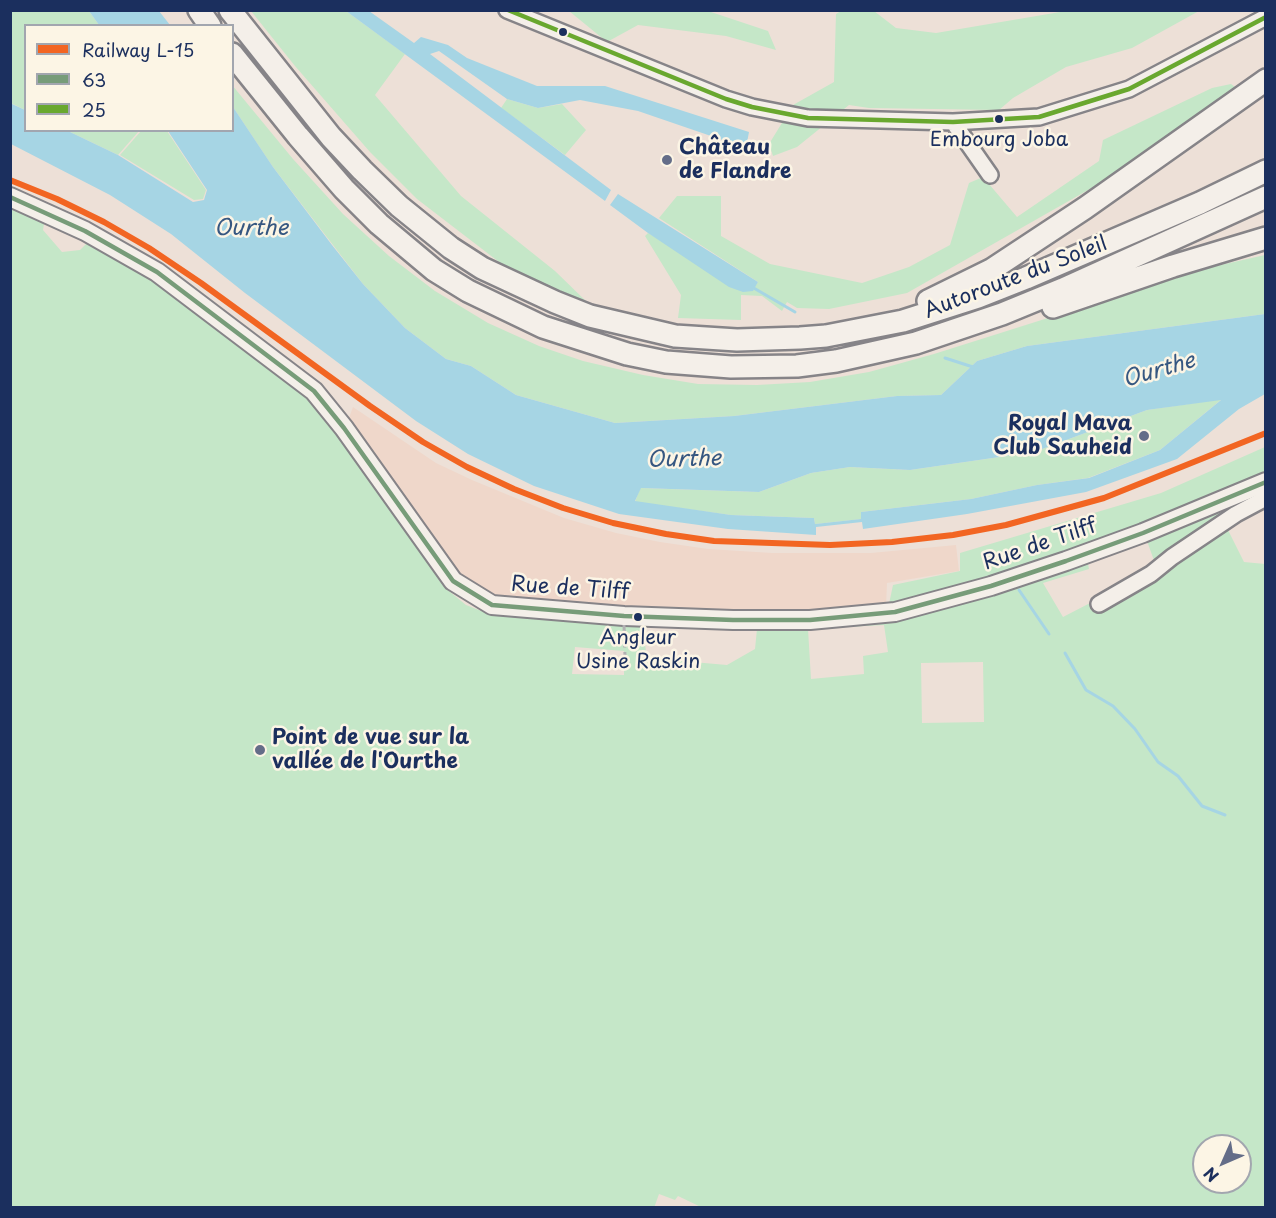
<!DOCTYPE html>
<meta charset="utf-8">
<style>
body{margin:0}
#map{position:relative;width:1276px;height:1218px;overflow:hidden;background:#ede0d7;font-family:"Playpen Sans",sans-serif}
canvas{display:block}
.frame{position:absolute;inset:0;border:12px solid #1b2f5e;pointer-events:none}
.legend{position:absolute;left:24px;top:24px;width:210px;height:108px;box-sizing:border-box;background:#fcf5e5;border:2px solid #a2a6af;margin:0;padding:8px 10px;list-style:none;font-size:18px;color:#1b2f5e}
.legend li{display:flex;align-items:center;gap:12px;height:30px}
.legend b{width:30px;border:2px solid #a2a6af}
.north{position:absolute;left:1192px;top:1134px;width:60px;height:60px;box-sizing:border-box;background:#fcf5e5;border:2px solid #a2a6af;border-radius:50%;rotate:225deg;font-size:16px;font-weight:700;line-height:24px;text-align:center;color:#1b2f5e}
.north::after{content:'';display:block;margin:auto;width:21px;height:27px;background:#646d88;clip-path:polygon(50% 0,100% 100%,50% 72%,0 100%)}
</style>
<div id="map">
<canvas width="1276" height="1218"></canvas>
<div class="frame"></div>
<ul class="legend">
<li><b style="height:8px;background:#f26522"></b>Railway L-15</li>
<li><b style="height:8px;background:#779c79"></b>63</li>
<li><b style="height:8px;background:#69a82f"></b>25</li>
</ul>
<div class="north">N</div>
</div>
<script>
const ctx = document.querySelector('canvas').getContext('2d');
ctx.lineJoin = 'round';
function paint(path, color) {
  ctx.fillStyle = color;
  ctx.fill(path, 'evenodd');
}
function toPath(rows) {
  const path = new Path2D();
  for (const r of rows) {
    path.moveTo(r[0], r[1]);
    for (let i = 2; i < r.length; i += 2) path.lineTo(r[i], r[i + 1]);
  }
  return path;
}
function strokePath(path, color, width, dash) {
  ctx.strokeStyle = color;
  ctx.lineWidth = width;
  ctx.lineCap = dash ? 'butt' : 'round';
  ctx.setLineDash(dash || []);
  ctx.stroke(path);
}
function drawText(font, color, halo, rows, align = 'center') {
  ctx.font = font + ' "Playpen Sans",sans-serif';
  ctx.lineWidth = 5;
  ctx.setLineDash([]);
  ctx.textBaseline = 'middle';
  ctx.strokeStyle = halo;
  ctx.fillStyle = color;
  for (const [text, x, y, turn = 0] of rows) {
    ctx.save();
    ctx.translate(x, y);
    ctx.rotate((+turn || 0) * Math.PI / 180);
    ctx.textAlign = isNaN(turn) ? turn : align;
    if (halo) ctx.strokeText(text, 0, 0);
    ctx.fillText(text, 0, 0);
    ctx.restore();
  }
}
paint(toPath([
 [353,407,436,463,472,480,564,518,616,533,660,542,708,549,772,553,871,553,956,545,959,571,887,583,886,607,732,613,493,603,472,593,346,426]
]), '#efd7ca');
paint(toPath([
 [10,11,89,11,99,25,26,26,25,110,11,103],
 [251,11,346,11,405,54,375,95,461,196,555,271,590,305,529,285,417,199,370,152,295,66],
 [569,11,708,11,768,31,776,50,726,36,638,25,607,42],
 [841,11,874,11,896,28,936,33,1066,11,1199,11,1132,48,1066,67,1013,98,999,110,869,108,849,105,797,147,773,156,769,144,793,105,834,82,836,14],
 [1231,84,1238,89,1125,169,907,293,829,309,797,308,787,302,782,311,762,296,741,295,741,320,678,318,681,295,645,236,648,233,752,291,758,282,659,218,677,196,721,196,721,236,770,264,862,283,909,267,950,245,969,183,983,177,1017,217,1099,161,1103,140,1212,88],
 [232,85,293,159,343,214,389,256,435,291,488,323,539,346,583,361,643,375,698,384,757,385,810,382,869,372,934,354,1127,293,1176,275,1265,255,1265,314,1027,346,977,361,941,395,897,396,734,416,615,423,516,395,471,366,446,359,405,328,363,284,273,167,233,107],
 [507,99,538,108,562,104,586,130,565,155,501,108],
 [68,131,139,131,118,155],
 [141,131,167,131,206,190,203,199,194,200,120,155],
 [11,203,45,218,43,230,62,252,80,250,90,240,167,283,308,395,340,431,444,587,466,605,489,614,648,622,642,624,647,658,727,665,755,649,757,629,885,623,893,585,960,571,960,553,1161,493,1265,447,1265,485,1217,508,1244,562,1265,564,1265,1207,703,1208,678,1196,675,1200,659,1194,654,1208,11,1207],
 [1147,541,1156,566,1123,586,1063,617,1043,583,1089,569,1087,559],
 [884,625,888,652,863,656,864,674,811,679,808,629],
 [575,647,624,651,624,675,572,674],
 [983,662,984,722,922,723,921,663],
 [1204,1146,1240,1146,1240,1182,1204,1182],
 [1222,399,1160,450,1088,478,1037,485,971,499,861,512,862,519,815,524,814,518,731,515,635,502,640,488,759,492,811,473,850,467,910,470,1034,452,1147,410]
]), '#c5e7c8');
paint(toPath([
 [89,11,159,11,170,25,99,25],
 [346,11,369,11,414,43,421,37,448,45,467,58,537,86,605,86,749,132,746,148,638,111,580,100,538,108,507,99,439,51,430,54,611,190,605,201],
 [10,103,25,110,26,130,68,131,118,155,193,202,204,200,207,190,168,131,232,130,233,107,273,167,332,245,363,284,405,328,446,359,471,366,516,395,615,423,734,416,897,396,941,395,977,361,1027,346,1265,314,1265,394,1239,409,1177,459,1086,492,967,514,863,529,862,522,816,527,816,535,728,529,619,514,534,486,468,454,416,421,245,293,171,234,110,195,11,144],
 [1221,400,1160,450,1089,478,1037,485,971,499,861,512,861,519,815,524,814,518,731,515,635,501,641,488,759,492,811,473,850,467,910,470,1034,452,1147,410],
 [618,194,758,282,753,291,743,292,729,287,648,233,610,205]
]), '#a6d5e4');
strokePath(toPath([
 [752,287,795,312],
 [945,358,973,367],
 [1019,590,1049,634],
 [1065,653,1086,690,1113,706,1135,729,1158,762,1178,776,1202,806,1225,815]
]), '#a6d5e4', 3);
const minor = toPath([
 [507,10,726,99,752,107,808,118,953,122,1039,117,1129,89,1266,17],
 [953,122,990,175],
 [1099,604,1151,574,1172,557,1236,514,1266,498]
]);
const major = toPath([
 [10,197,85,231,157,272,314,391,344,428,453,581,492,605,624,616,733,620,810,620,895,612,991,586,1066,561,1143,533,1266,482]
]);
const highway = toPath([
 [199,10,210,26],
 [230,10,331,137,362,170,399,206,451,248,482,268,555,302,590,316,675,336,737,340,800,338,826,336,903,321,978,297,1026,278,1200,203,1266,171],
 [232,54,298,136,344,189,379,224,434,270,468,291,543,327,627,354,666,362,731,367,797,366,836,361,916,343,1002,314,1063,289,1266,197],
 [928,301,991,270,1085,208,1266,80],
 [1053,307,1173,266,1266,238]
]);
strokePath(minor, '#868488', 20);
strokePath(major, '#868488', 22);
strokePath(highway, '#868488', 26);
strokePath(minor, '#f4efe9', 15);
strokePath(major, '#f4efe9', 18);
strokePath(highway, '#f4efe9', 21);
strokePath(toPath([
 [624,625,625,657]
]), '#b1b0b2', 3, [9, 4.5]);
strokePath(toPath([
 [10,197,85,231,157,272,314,391,344,428,453,581,492,605,624,616,733,620,810,620,895,612,991,586,1066,561,1143,533,1266,482]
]), '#779c79', 4.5);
strokePath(toPath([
 [508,10,726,99,752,107,808,118,953,122,1039,117,1129,89,1266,17]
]), '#69a82f', 4.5);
strokePath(toPath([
 [10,180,57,199,104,222,149,248,201,283,370,406,423,442,467,467,514,489,563,508,613,523,666,534,714,541,830,545,892,542,953,535,1006,525,1104,498,1266,433]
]), '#f26522', 6);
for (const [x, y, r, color] of [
 [563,32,5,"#1b2f5e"],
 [999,119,5,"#1b2f5e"],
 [667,160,6,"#646d88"],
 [1144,436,6,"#646d88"],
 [638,617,5,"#1b2f5e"],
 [260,750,6,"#646d88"]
]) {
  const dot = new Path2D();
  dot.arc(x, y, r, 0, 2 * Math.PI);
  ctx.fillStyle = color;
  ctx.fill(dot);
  strokePath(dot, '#fcf5e5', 2);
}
drawText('20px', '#1b2f5e', '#fcf5e5', [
 ["Embourg Joba",999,140],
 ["Angleur",638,638],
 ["Usine Raskin",638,662]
]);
drawText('bold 21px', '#1b2f5e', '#fcf5e5', [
 ["Château",679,148],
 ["de Flandre",679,172],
 ["Royal Mava",1132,424,"right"],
 ["Club Sauheid",1132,448,"right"],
 ["Point de vue sur la",272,738],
 ["vallée de l'Ourthe",272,762]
], 'left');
drawText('21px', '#1b2f5e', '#fcf5e5', [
 ["Autoroute du Soleil",1016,278,-21],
 ["Rue de Tilff",1040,545,-19],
 ["Rue de Tilff",570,589,4]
]);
drawText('italic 22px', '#365781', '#fcf5e5', [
 ["Ourthe",251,229],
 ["Ourthe",1159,371,-16],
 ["Ourthe",684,460,-1]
]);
</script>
